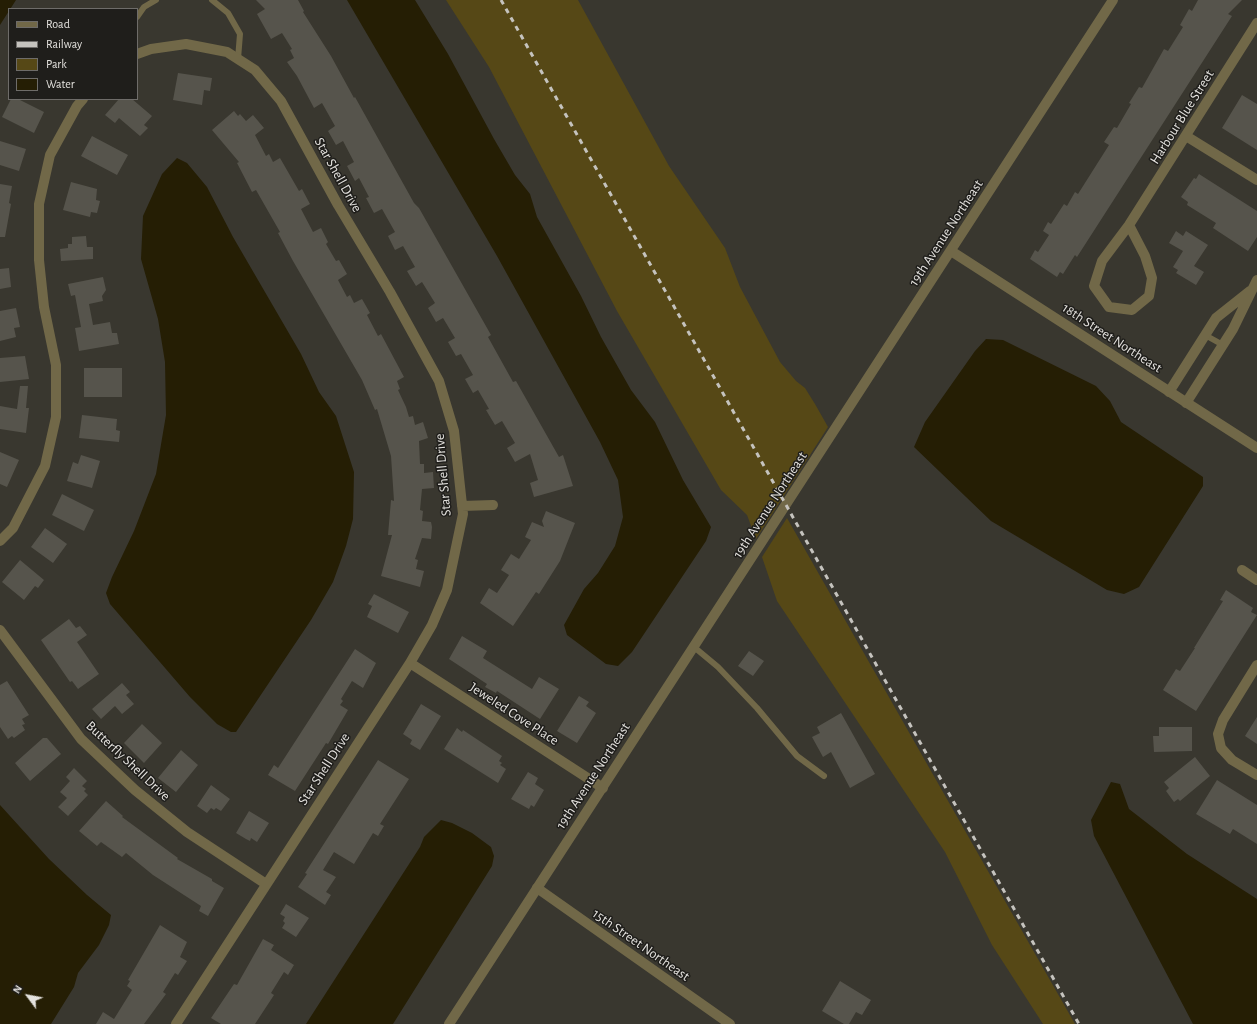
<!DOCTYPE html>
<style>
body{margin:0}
#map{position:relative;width:1257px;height:1024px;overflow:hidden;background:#39372f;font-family:"Alegreya Sans",sans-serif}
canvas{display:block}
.legend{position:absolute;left:8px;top:8px;width:130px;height:92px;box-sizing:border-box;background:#1f1e1b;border:1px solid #6e6c69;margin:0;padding:5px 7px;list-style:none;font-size:12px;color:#e4e2de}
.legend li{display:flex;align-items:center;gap:8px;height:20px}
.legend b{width:20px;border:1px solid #6e6c69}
.north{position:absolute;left:8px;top:976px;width:40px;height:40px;-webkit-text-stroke:3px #1f1e1b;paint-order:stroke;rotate:302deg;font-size:11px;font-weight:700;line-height:16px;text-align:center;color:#e4e2de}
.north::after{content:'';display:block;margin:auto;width:14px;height:18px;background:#e4e2de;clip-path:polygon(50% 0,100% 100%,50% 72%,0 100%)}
</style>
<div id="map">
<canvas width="1257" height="1024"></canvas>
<ul class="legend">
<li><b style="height:5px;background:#716848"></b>Road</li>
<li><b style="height:5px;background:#c5c3be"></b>Railway</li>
<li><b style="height:11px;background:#564816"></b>Park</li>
<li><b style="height:11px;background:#251e04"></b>Water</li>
</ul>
<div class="north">N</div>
</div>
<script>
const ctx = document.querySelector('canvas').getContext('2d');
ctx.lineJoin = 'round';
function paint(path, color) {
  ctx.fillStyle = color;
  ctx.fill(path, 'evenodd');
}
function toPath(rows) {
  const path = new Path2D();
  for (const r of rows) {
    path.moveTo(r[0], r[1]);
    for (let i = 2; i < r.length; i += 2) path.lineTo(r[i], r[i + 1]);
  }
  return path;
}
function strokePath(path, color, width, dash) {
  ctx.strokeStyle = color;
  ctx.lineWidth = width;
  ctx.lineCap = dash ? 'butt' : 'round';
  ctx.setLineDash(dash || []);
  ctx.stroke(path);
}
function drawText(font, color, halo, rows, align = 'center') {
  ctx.font = font + ' "Alegreya Sans",sans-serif';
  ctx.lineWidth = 3;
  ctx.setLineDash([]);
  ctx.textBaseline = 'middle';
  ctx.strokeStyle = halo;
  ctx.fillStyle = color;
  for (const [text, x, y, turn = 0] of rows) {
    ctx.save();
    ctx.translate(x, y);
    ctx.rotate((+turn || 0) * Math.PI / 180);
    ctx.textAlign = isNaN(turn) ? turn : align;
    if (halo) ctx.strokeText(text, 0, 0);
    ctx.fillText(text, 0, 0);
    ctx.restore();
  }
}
paint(toPath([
 [446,0,578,0,669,166,725,248,740,287,780,362,796,381,805,388,815,404,828,427,756,539,747,515,721,490,617,311,489,67],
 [787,518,1075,1024,1043,1024,992,945,945,852,777,601,762,557]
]), '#564816');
paint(toPath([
 [0,0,16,0,0,25],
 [347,0,415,0,448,54,494,139,515,175,530,194,537,217,581,296,601,337,631,390,655,422,683,480,711,527,706,541,632,652,618,666,606,664,567,635,564,625,584,589,598,573,615,546,623,517,618,480,600,442,497,256],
 [177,158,187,163,207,187,233,237,301,354,319,392,336,416,354,472,353,519,346,546,333,582,311,620,236,732,231,732,217,724,190,697,110,604,106,593,112,577,134,531,156,474,166,415,165,362,158,319,141,259,143,216,162,174],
 [986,339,1003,340,1096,386,1110,401,1121,422,1203,477,1203,486,1139,587,1124,594,1107,590,991,521,914,447,925,422,975,351],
 [1111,782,1120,784,1129,809,1187,854,1257,899,1257,1024,1193,1024,1094,836,1091,820],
 [0,805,49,859,87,895,111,915,109,925,99,945,78,973,74,987,51,1024,0,1024],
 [441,820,452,823,472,833,491,847,494,856,492,866,393,1024,306,1024,420,847,424,837]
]), '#251e04');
paint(toPath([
 [256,0,298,0,304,11,303,12,331,56,354,98,355,97,414,203,419,208,491,335,488,337,513,382,516,381,559,457,563,455,573,486,534,497,530,483,538,480,530,454,515,462,507,448,515,443,502,421,495,425,486,410,489,409,478,390,473,393,465,379,473,375,461,354,456,356,448,342,455,338,443,318,436,322,428,308,435,303,422,282,416,286,407,271,415,267,403,246,395,250,388,236,395,232,382,209,374,213,366,198,369,197,359,178,355,181,347,166,354,162,343,141,336,145,328,131,335,126,322,103,314,108,297,76,287,62,294,58,290,50,292,49,282,33,271,39,257,14,265,9],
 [1198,0,1242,0,1228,14,1232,16,1077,257,1075,255,1063,274,1060,272,1057,277,1030,259,1035,250,1038,252,1049,235,1043,231,1048,222,1051,224,1064,204,1067,206,1075,192,1078,194,1109,145,1104,142,1114,127,1117,128,1131,104,1129,103,1139,87,1142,88,1164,49,1168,51,1183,27,1180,25,1189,9,1192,11],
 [178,73,212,78,210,91,204,90,202,105,173,100],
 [1242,95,1257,104,1257,150,1222,128],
 [11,99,18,99,44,112,34,133,2,117],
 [119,99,132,99,152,116,144,125,148,128,140,136,119,118,115,123,105,115],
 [234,111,238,116,240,114,246,121,253,115,264,128,255,135,266,156,269,154,273,162,280,158,299,191,302,189,310,204,301,209,313,232,321,228,328,242,326,244,336,261,339,260,347,274,338,280,347,297,350,295,354,303,362,299,370,313,367,315,378,336,381,334,404,377,397,381,400,389,398,390,406,407,409,417,413,416,415,425,423,422,428,438,419,441,420,464,424,464,424,473,433,472,434,488,422,489,420,510,423,511,422,521,431,522,432,527,431,539,422,538,415,559,418,560,416,569,424,571,420,587,381,576,392,535,388,535,391,500,394,501,391,456,377,409,375,410,362,380,293,261,278,233,280,232,256,190,252,192,237,163,239,162,212,130],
 [92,136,128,155,117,175,81,156],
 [0,141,26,149,19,171,0,165],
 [1199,174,1257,211,1257,237,1248,251,1213,228,1216,223,1187,205,1188,202,1181,197,1194,178,1196,179],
 [71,182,97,189,96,200,100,201,97,213,91,212,90,217,63,210],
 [0,184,12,186,9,203,11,204,5,237,0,237],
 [1176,231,1183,236,1186,231,1208,245,1194,266,1204,272,1196,285,1176,273,1178,270,1173,267,1183,251,1169,243],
 [86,236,87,247,93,247,93,259,61,261,60,249,68,248,68,244,72,244,72,237],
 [9,268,11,287,0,289,0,269],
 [103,277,106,290,102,296,103,301,89,304,93,325,110,322,112,333,117,333,119,344,79,351,75,328,81,327,75,295,71,296,68,284],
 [16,308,20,327,14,328,16,337,0,341,0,311],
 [25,356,29,379,0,382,0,358],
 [84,368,122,368,122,397,84,397],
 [20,386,28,386,26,408,29,408,26,433,0,429,0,406,17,409],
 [82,415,117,419,116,430,120,431,119,442,79,438],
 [0,452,19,460,7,487,0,484],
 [81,455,100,461,92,488,67,481,73,462,78,464],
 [62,494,94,510,84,531,52,515],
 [546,511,575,523,560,561,539,594,536,592,513,626,480,603,489,588,497,593,509,575,501,570,511,554,519,559,531,540,525,537,532,522,544,527,542,521],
 [45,528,67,544,53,563,31,547],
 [20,560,44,580,38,588,35,586,24,600,2,582],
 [1226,590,1253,608,1251,612,1257,615,1196,711,1163,690,1176,669,1180,671,1195,648,1194,648,1223,601,1220,600],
 [374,594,409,612,398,633,367,617,372,606,368,604],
 [69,619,76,628,80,626,87,635,77,642,99,674,78,689,72,681,70,682,41,640],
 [462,636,487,651,483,658,532,689,539,677,559,689,540,719,497,691,496,693,485,687,487,684,449,659],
 [355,649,376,663,363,688,352,681,341,699,343,701,340,705,348,710,328,744,326,743,295,791,268,775,274,765,278,768],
 [749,651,764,661,753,676,738,666],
 [7,681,29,715,22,719,25,724,22,725,25,730,14,738,12,736,8,739,0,727,0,685],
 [122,683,130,692,126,695,134,704,122,714,115,706,101,719,92,709],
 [579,696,589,702,586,706,596,713,577,743,557,731],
 [421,704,441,716,420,750,410,744,412,740,403,734],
 [841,713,875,774,850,788,831,752,823,757,812,737,820,733,817,727],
 [1257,717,1257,744,1245,736],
 [142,724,162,743,144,763,124,743],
 [1159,727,1192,727,1192,751,1154,752,1153,736,1159,736],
 [457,728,462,732,463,730,502,756,499,761,502,763,500,765,506,769,498,783,444,749],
 [43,738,47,738,61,754,30,781,15,763],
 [181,750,198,765,176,792,158,778],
 [1195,757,1210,776,1180,801,1178,799,1174,802,1166,791,1169,788,1164,782],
 [378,760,409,779,380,824,384,826,378,836,373,833,354,864,334,852,323,870,336,877,326,892,331,895,325,905,298,887,307,874,305,873],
 [74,768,87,781,82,786,86,789,84,791,88,795,68,816,58,807,67,798,60,792,70,781,66,777],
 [528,772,538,778,535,784,544,790,534,807,531,805,529,809,511,799],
 [1217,780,1257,805,1257,844,1233,829,1230,834,1196,814],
 [211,785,230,799,221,811,216,808,214,810,211,808,207,813,197,806],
 [106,801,123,816,122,817,178,858,177,859,212,879,212,881,224,888,208,916,199,911,201,906,153,875,126,853,122,857,101,842,97,846,79,831],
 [249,811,269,823,257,842,251,838,250,841,246,839,236,833],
 [286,904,309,918,296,937,282,928,285,923,283,921,285,917,280,914],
 [160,925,187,942,180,957,187,961,178,975,175,973,163,992,166,994,144,1024,96,1024,103,1012,114,1019,132,990,127,986,130,981,128,980],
 [263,939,274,945,271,950,294,965,288,975,284,972,271,993,274,995,255,1024,221,1024,211,1018,234,984,237,985],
 [840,981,871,1000,862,1015,856,1012,849,1024,844,1024,822,1011]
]), '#56544c');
strokePath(toPath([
 [212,0,228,13,240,34,238,59],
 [137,17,144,7,156,0],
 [1205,335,1223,345],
 [694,647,718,667,757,708,797,756,824,776]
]), '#716848', 6);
strokePath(toPath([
 [137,54,151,49,186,44,227,52,255,70,281,101,338,205,390,292,439,381,454,431,463,514,447,590,432,625,410,663,176,1024],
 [1186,136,1257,180],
 [1129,225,1145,256,1152,278,1149,296,1132,310,1109,307,1094,286,1102,261,1129,225,1257,23],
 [1169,392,1216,318,1250,291],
 [1186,403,1233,329,1257,280],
 [462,506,493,505],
 [0,541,13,528,45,466,56,417,56,365,44,307,39,260,39,204,50,155,77,106,83,99],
 [1242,570,1257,580],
 [0,630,81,739,135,790,187,832,266,884],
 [410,663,603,788],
 [1257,665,1223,720,1218,734,1221,748,1232,760,1257,775],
 [537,888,730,1024]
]), '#716848', 10);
strokePath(toPath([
 [951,251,1257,448],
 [449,1024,1113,0]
]), '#716848', 10);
strokePath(toPath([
 [501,0,1079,1024]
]), '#c5c3be', 3, [5, 5]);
drawText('14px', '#e4e2de', '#1f1e1b', [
 ["Harbour Blue Street",1182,117,-58],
 ["Star Shell Drive",338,175,61],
 ["19th Avenue Northeast",946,233,-57],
 ["18th Street Northeast",1112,338,33],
 ["Star Shell Drive",443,475,-95],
 ["19th Avenue Northeast",770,505,-57],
 ["Jeweled Cove Place",514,714,33],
 ["Butterfly Shell Drive",128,761,43],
 ["Star Shell Drive",324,769,-57],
 ["19th Avenue Northeast",593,776,-57],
 ["15th Street Northeast",641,945,35]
]);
</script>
